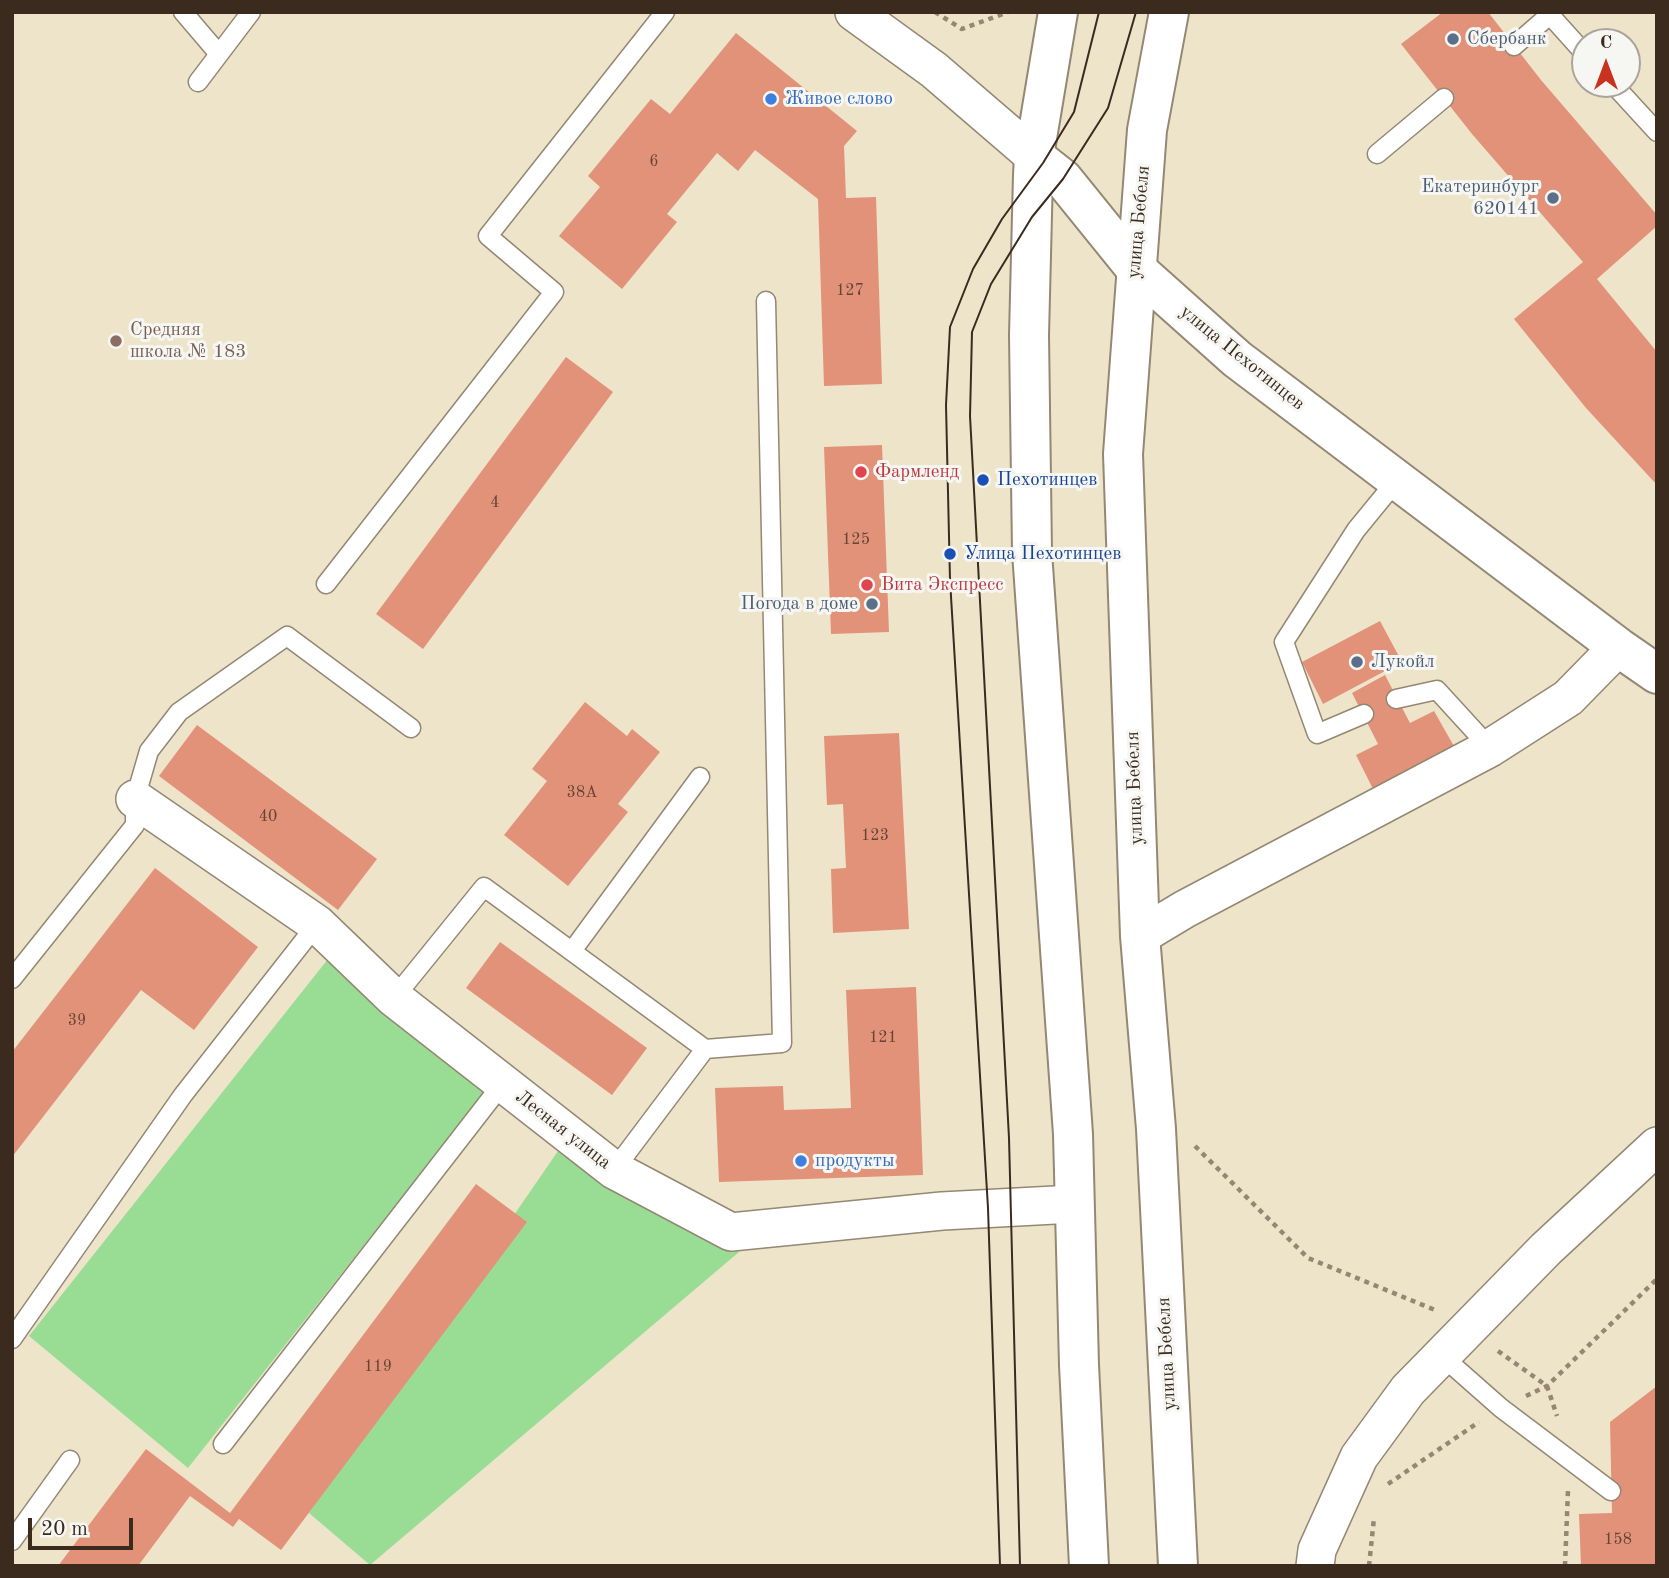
<!DOCTYPE html>
<meta charset="utf-8">
<style>
body{margin:0}
#map{position:relative;width:1669px;height:1578px;overflow:hidden;background:#eee4ca;font-family:"Old Standard TT",serif}
canvas{display:block}
.frame{position:absolute;inset:0;border:14px solid #3b2a1e;pointer-events:none}
.north{position:absolute;left:1571px;top:28px;width:70px;height:70px;box-sizing:border-box;background:#f6f6f2;border:2px solid #aba49d;border-radius:50%;rotate:0deg;font-size:19px;font-weight:700;line-height:28px;text-align:center;color:#3b2a1e}
.north::after{content:'';display:block;margin:auto;width:24px;height:32px;background:#c8321e;clip-path:polygon(50% 0,100% 100%,50% 72%,0 100%)}
.scale{position:absolute;left:28px;top:1518px;width:105px;height:32px;box-sizing:border-box;border:4px solid #3b2a1e;border-top:0;padding-left:9px;font-size:21px;line-height:24px;white-space:nowrap;color:#3b2a1e;-webkit-text-stroke:5px #f6f6f2;paint-order:stroke}
</style>
<div id="map">
<canvas width="1669" height="1578"></canvas>
<div class="frame"></div>
<div class="north">С</div>
<div class="scale">20 m</div>
</div>
<script>
const ctx = document.querySelector('canvas').getContext('2d');
ctx.lineJoin = 'round';
function paint(path, color) {
  ctx.fillStyle = color;
  ctx.fill(path, 'evenodd');
}
function toPath(rows) {
  const path = new Path2D();
  for (const r of rows) {
    path.moveTo(r[0], r[1]);
    for (let i = 2; i < r.length; i += 2) path.lineTo(r[i], r[i + 1]);
  }
  return path;
}
function strokePath(path, color, width, dash) {
  ctx.strokeStyle = color;
  ctx.lineWidth = width;
  ctx.lineCap = dash ? 'butt' : 'round';
  ctx.setLineDash(dash || []);
  ctx.stroke(path);
}
function drawText(font, color, halo, rows, align = 'center') {
  ctx.font = font + ' "Old Standard TT",serif';
  ctx.lineWidth = 6;
  ctx.setLineDash([]);
  ctx.textBaseline = 'middle';
  ctx.strokeStyle = halo;
  ctx.fillStyle = color;
  for (const [text, x, y, turn = 0] of rows) {
    ctx.save();
    ctx.translate(x, y);
    ctx.rotate((+turn || 0) * Math.PI / 180);
    ctx.textAlign = isNaN(turn) ? turn : align;
    if (halo) ctx.strokeText(text, 0, 0);
    ctx.fillText(text, 0, 0);
    ctx.restore();
  }
}
paint(toPath([
 [328,959,496,1078,188,1468,29,1336],
 [569,1135,739,1252,370,1565,309,1513]
]), '#99dd95');
paint(toPath([
 [1443,12,1488,12,1541,80,1657,215,1657,226,1597,279,1657,352,1657,485,1586,408,1514,319,1583,262,1472,134,1401,44],
 [736,33,857,131,844,146,846,198,876,197,882,384,824,386,818,199,755,150,738,171,717,153,667,214,677,222,622,289,559,236,600,187,588,176,651,99,670,114],
 [566,357,613,392,423,649,376,614],
 [882,445,889,632,831,634,824,447],
 [1380,621,1402,662,1323,704,1302,662],
 [1385,675,1410,723,1434,711,1459,755,1379,801,1356,755,1378,744,1352,693],
 [585,702,627,736,632,729,660,752,618,804,628,812,568,886,504,835,547,781,532,769],
 [197,725,377,859,338,910,159,776],
 [899,733,909,929,833,933,831,869,846,868,843,804,827,805,824,736],
 [155,868,258,947,194,1030,141,990,12,1157,12,1052],
 [500,942,647,1048,612,1095,466,988],
 [916,987,923,1175,719,1182,715,1088,783,1086,784,1110,851,1108,846,990],
 [476,1184,527,1222,281,1550,239,1519,233,1527,190,1496,138,1566,58,1566,146,1449,230,1513],
 [1657,1386,1657,1566,1581,1566,1579,1514,1612,1513,1610,1422]
]), '#e19278');
const lane = toPath([
 [183,12,218,53],
 [1550,15,1585,54],
 [1514,46,1553,12],
 [198,82,251,12],
 [1613,84,1657,132],
 [1377,154,1444,98],
 [326,584,554,292,488,236,665,12],
 [1396,699,1437,690,1490,748],
 [1364,714,1317,734,1284,642,1356,530,1397,480],
 [572,951,700,777],
 [12,979,135,825,135,799,149,751,179,712,287,636,411,728],
 [394,998,484,887,705,1049,614,1170],
 [705,1049,782,1043,766,301],
 [12,1339,183,1095,317,924],
 [1442,1356,1501,1408,1611,1491],
 [223,1444,503,1083],
 [12,1541,70,1460]
]);
const street = toPath([
 [854,12,934,70,1034,156],
 [135,799,317,924,394,998,614,1170,731,1232,942,1211,1074,1204],
 [1140,936,1185,909,1490,748,1568,698,1618,647],
 [1315,1566,1317,1550,1359,1457,1408,1390,1546,1249,1657,1146]
]);
const secondary = toPath([
 [1034,156,1063,179,1135,268,1237,359,1618,647,1657,674]
]);
const primary = toPath([
 [1058,12,1034,156,1033,175,1029,335,1032,552,1073,1134,1079,1365,1089,1566],
 [1169,12,1147,130,1123,454,1140,936,1156,1129,1178,1566]
]);
strokePath(lane, '#948774', 21);
strokePath(street, '#948774', 40);
strokePath(secondary, '#948774', 42);
strokePath(primary, '#948774', 42);
strokePath(toPath([
 [935,12,962,29,1008,12],
 [1195,1146,1308,1258,1435,1310],
 [1498,1351,1547,1386,1557,1416],
 [1526,1396,1547,1386,1657,1279],
 [1388,1484,1479,1422],
 [1369,1566,1374,1518],
 [1565,1566,1568,1490]
]), '#948774', 4.5, [5, 5]);
strokePath(lane, '#fff', 18);
strokePath(street, '#fff', 37);
strokePath(secondary, '#fff', 38);
strokePath(primary, '#fff', 38);
strokePath(toPath([
 [1000,1566,988,1208,950,580,946,405,950,327,973,269,1002,219,1043,163,1074,112,1099,12],
 [1020,1566,1009,1138,970,416,972,332,991,284,1032,217,1063,179,1108,108,1136,12]
]), '#3b2a1e', 2);
for (const [x, y, r, color] of [
 [1453,39,7,"#5c6f8a"],
 [771,99,7,"#3f7fe0"],
 [1553,198,7,"#5c6f8a"],
 [116,341,7,"#8d6e63"],
 [861,472,7,"#e0444e"],
 [983,480,7,"#1a4fb4"],
 [950,554,7,"#1a4fb4"],
 [867,585,7,"#e0444e"],
 [872,604,7,"#5c6f8a"],
 [1357,662,7,"#5c6f8a"],
 [801,1161,7,"#3f7fe0"]
]) {
  const dot = new Path2D();
  dot.arc(x, y, r, 0, 2 * Math.PI);
  ctx.fillStyle = color;
  ctx.fill(dot);
  strokePath(dot, '#f6f6f2', 2.5);
}
drawText('16px', '#644434', null, [
 ["6",654,162],
 ["127",850,291],
 ["4",495,503],
 ["125",856,540],
 ["38А",582,793],
 ["40",268,817],
 ["123",875,836],
 ["39",77,1021],
 ["121",883,1038],
 ["119",378,1367],
 ["158",1618,1540]
]);
drawText('19px', '#4e5e75', '#f6f6f2', [
 ["Сбербанк",1467,39],
 ["Екатеринбург",1539,187,"right"],
 ["620141",1539,209,"right"],
 ["Погода в доме",858,604,"right"],
 ["Лукойл",1371,662]
], 'left');
drawText('19px', '#366cbe', '#f6f6f2', [
 ["Живое слово",785,99],
 ["продукты",815,1161]
], 'left');
drawText('19px', '#3b2a1e', '#f6f6f2', [
 ["улица Бебеля",1139,222,-85],
 ["улица Пехотинцев",1242,358,39],
 ["улица Бебеля",1135,788,-92],
 ["Лесная улица",563,1130,38],
 ["улица Бебеля",1167,1354,-93]
]);
drawText('19px', '#785e54', '#f6f6f2', [
 ["Средняя",130,330],
 ["школа № 183",130,352]
], 'left');
drawText('19px', '#be3a42', '#f6f6f2', [
 ["Фармленд",875,472],
 ["Вита Экспресс",881,585]
], 'left');
drawText('19px', '#164399', '#f6f6f2', [
 ["Пехотинцев",997,480],
 ["Улица Пехотинцев",964,554]
], 'left');
</script>
